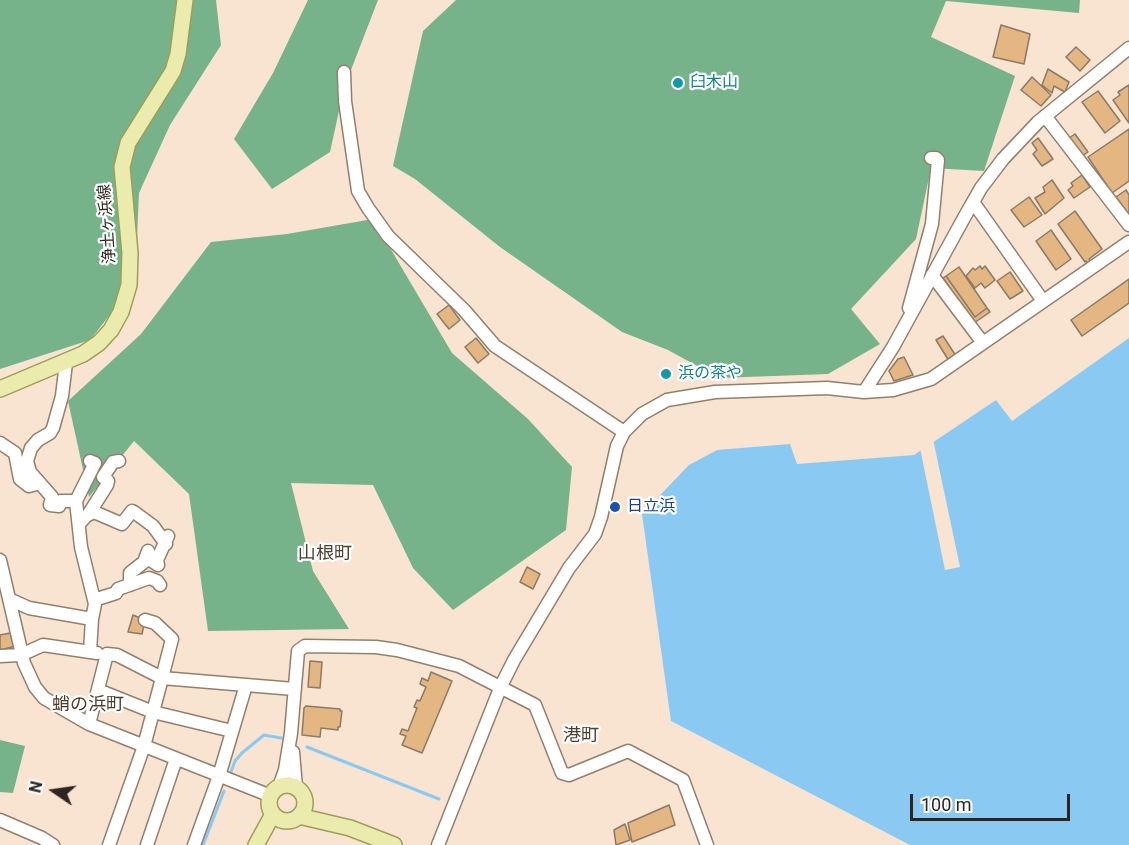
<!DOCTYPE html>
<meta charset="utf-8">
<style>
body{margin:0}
#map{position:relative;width:1129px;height:845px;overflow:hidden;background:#f8e4d0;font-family:Roboto,sans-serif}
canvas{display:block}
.north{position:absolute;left:24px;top:761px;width:60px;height:60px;-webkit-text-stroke:4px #fff;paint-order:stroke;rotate:283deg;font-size:16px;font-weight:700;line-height:24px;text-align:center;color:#2d261f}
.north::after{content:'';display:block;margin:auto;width:21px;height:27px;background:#2d261f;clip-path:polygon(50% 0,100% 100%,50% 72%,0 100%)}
.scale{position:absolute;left:910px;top:794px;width:160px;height:27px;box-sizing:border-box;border:3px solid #2d261f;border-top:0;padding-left:8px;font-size:18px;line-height:21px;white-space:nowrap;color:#2d261f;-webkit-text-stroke:4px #fff;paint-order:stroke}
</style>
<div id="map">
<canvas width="1129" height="845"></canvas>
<div class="north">N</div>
<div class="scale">100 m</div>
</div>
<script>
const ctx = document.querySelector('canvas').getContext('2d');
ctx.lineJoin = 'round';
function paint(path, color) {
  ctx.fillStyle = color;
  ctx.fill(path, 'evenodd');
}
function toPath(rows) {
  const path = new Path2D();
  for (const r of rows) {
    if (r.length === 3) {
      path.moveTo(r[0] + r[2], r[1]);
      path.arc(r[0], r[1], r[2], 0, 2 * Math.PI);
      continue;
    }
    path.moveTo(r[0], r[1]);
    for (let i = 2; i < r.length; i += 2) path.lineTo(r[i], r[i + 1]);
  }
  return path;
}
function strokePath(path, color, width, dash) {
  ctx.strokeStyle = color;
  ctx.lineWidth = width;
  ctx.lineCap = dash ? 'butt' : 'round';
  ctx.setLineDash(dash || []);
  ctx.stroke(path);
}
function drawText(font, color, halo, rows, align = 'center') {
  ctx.font = font + ' Roboto,"Noto Sans JP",sans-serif';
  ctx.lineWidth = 4.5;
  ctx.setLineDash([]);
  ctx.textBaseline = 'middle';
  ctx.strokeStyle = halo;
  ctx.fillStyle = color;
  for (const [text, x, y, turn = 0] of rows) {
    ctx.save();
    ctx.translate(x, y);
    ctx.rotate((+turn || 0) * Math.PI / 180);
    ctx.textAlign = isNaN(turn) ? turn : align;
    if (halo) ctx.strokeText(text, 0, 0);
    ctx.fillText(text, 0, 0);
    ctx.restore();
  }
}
paint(toPath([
 [0,0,216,0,221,45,170,125,139,193,135,283,90,340,0,369],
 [308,0,378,0,344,88,330,152,272,189,234,139,273,73],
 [456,0,1080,0,1079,13,946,1,931,37,1015,76,984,171,931,168,916,239,851,309,880,344,828,374,719,378,668,350,622,332,500,247,415,179,393,166,423,31],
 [373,219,452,353,528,419,572,467,566,530,453,610,413,568,373,485,291,483,313,571,349,629,208,631,189,494,134,441,89,497,68,401,141,334,211,242,287,234],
 [0,740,25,746,13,793,0,792]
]), '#77b38a');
paint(toPath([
 [1129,338,1129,845,910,845,671,721,642,514,689,465,717,450,790,444,797,464,914,455,996,400,1012,421]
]), '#8acaf2');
paint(toPath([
 [933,439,960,567,945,570,920,448]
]), '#f8e4d0');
strokePath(toPath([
 [307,747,439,799],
 [231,772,235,761,242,753,264,735,281,738],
 [203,845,224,791]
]), '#8acaf2', 3);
const building = toPath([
 [1001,25,1030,34,1024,64,993,57,1001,25],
 [1076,47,1090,60,1080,71,1066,57,1076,47],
 [1048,69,1069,82,1065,92,1054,86,1052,93,1042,85,1048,69],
 [1032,77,1051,95,1041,106,1021,90,1032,77],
 [1129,85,1129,123,1113,100,1120,95,1118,92,1129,85],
 [1098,91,1120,121,1105,133,1082,102,1098,91],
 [1129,129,1129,181,1112,193,1088,157,1129,129],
 [1075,134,1088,152,1079,158,1066,140,1075,134],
 [1038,138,1053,159,1042,166,1033,154,1037,150,1032,143,1038,138],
 [1082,175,1090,187,1074,198,1068,190,1073,186,1071,183,1082,175],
 [1052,180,1064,198,1045,214,1035,198,1045,192,1043,187,1052,180],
 [1126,190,1129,195,1129,215,1116,197,1126,190],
 [1029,197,1042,215,1024,227,1011,210,1029,197],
 [1075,211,1102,249,1089,259,1090,261,1088,263,1086,261,1085,262,1058,224,1075,211],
 [1051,230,1071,259,1056,270,1036,241,1051,230],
 [980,266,982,269,985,266,995,280,985,288,981,283,975,288,966,276,973,268,975,270,980,266],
 [959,267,987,308,975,317,946,276,959,267],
 [1010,272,1023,291,1010,299,997,281,1010,272],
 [946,276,975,317,987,308,990,312,974,323,943,278,946,276],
 [1129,279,1129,303,1082,336,1071,320,1129,279],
 [449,305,460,320,449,329,437,314,449,305],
 [943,336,956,356,949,361,936,340,943,336],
 [476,338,489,354,478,363,465,347,476,338],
 [904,357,913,375,894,381,889,371,898,359,904,357],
 [527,567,540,574,533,589,520,582,527,567],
 [133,615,145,620,142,634,128,632,133,615],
 [10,633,16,646,0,650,0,635,10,633],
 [310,661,322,662,320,688,308,687,310,661],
 [431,672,452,681,422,753,402,745,406,736,400,734,402,729,408,731,417,708,414,707,417,700,420,701,426,687,420,684,422,678,428,681,431,672],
 [306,706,340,709,340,711,342,711,340,727,338,727,338,730,321,728,320,737,302,735,304,708,306,706],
 [669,805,675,825,632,842,628,823,669,805],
 [625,824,630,840,616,845,614,830,625,824]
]);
paint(building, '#e4b682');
strokePath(building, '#8b7a67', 1.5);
const minor = toPath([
 [344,72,345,101,358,191,368,208,388,236,464,310,495,346,624,432],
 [1045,116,1129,225],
 [973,202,1043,301],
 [932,275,983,343],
 [909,308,932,224,938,160,936,158,931,158],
 [66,363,62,396,53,428,50,433,38,440,31,448,27,461,30,472,52,497,50,505,59,506,61,501,76,501,81,547,95,604,92,619,90,652],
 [864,392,893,347,965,216,981,188,1003,159,1038,122,1129,48],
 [0,443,15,453,20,479,29,486,40,483],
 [76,501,95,463,90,461],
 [88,515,107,485,108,481,103,477,113,462,119,461],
 [79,524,86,516,94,512,122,524,132,511,134,512,153,526,166,544],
 [0,560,24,663,35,687,44,698,89,724,271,796],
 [130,585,130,573,144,562,148,551,152,561,158,565,157,560,168,536],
 [9,599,29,608,92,619],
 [94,600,116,593,118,589,149,578,157,581,160,585],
 [0,656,21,655,43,645,97,653],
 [98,690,153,712,232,731],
 [89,724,107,654,117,655,162,678,172,639,155,623,145,620],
 [293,752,296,787],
 [279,787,285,770,291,733,298,651,305,646,376,647,397,650,459,666,535,705,562,773,569,775,628,751,683,780,707,845],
 [0,820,42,838,53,845],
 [109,845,144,746,162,678,294,689],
 [147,845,176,759],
 [194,845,219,776,246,685],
 [438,845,501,686,514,660,569,568,595,534,601,517,617,446,624,432,642,414,667,400,715,392,827,388,864,392,893,390,931,379,1129,242]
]);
const major = toPath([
 [0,389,83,354,99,343,111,330,121,312,129,285,130,253,122,167,128,143,173,71,178,54,185,0],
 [287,803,18],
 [299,816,350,828,394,845],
 [256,845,273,814]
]);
strokePath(minor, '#92806e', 15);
strokePath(major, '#9f9e58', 18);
strokePath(minor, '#fff', 12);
strokePath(major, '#eaebad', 15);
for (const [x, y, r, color] of [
 [678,83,6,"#0f9aa8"],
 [666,374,6,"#0f9aa8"],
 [615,507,6,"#1a4fb4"]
]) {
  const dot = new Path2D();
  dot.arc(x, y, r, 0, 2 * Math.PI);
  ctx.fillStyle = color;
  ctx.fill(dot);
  strokePath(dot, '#fff', 2);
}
drawText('16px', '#0d838f', '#fff', [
 ["臼木山",690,83],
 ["浜の茶や",678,374]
], 'left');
drawText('16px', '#2d261f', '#fff', [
 ["浄土ヶ浜線",108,224,-94]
]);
drawText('16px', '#164399', '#fff', [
 ["日立浜",627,507]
], 'left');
drawText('18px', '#4d3e2d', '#fff', [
 ["山根町",325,554],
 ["蛸の浜町",88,705],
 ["港町",581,736]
]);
</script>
